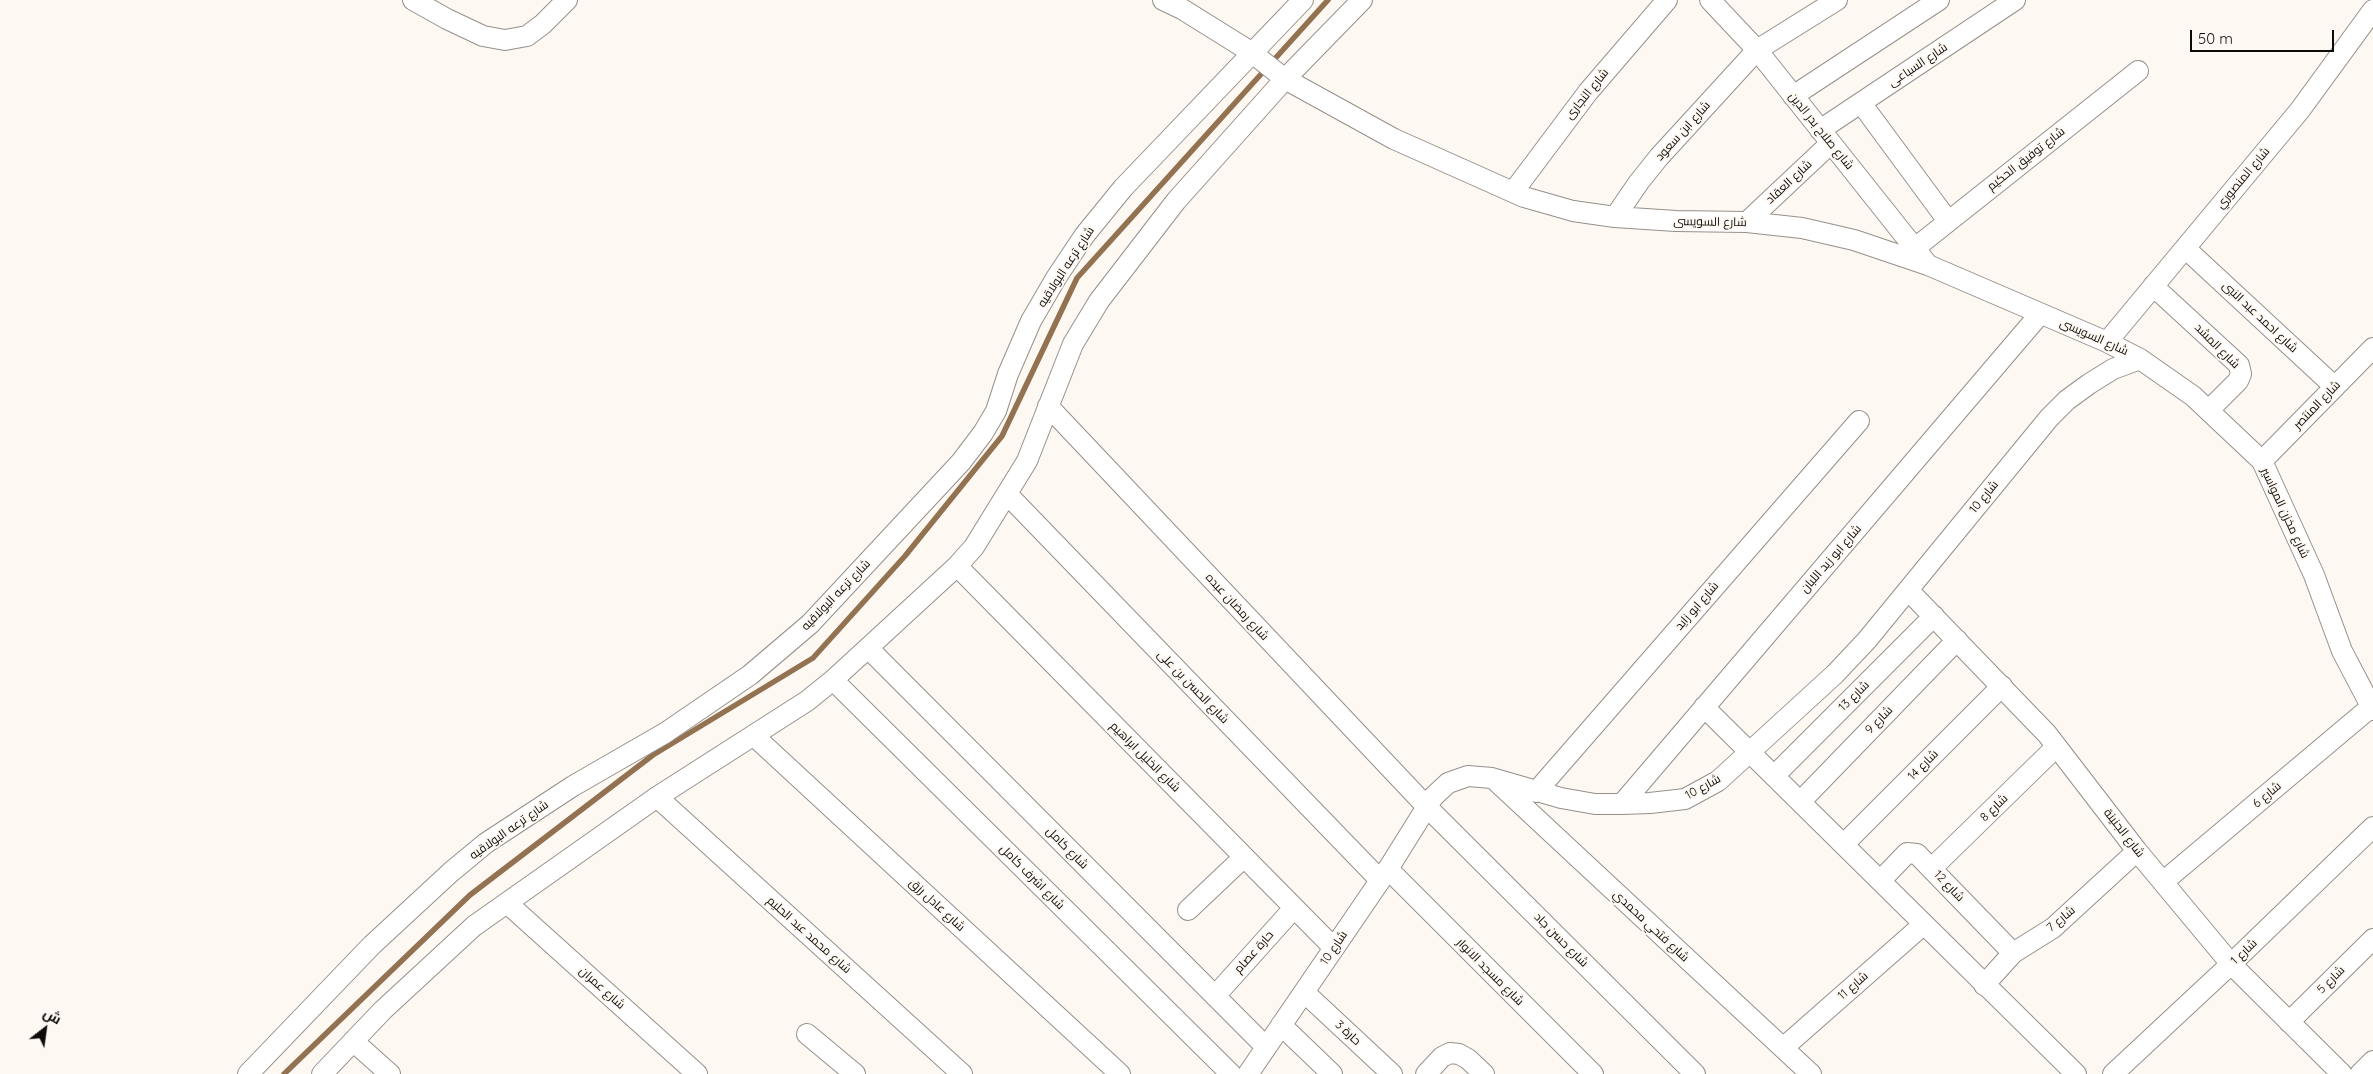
<!DOCTYPE html>
<meta charset="utf-8">
<style>
body{margin:0}
#map{position:relative;width:2373px;height:1074px;overflow:hidden;background:#fef8f2;font-family:Quicksand,Cairo,sans-serif}
canvas{display:block}
.north{position:absolute;left:20px;top:1004px;width:50px;height:50px;-webkit-text-stroke:4px #fef8f2;paint-order:stroke;rotate:30deg;font-size:14px;font-weight:700;line-height:20px;text-align:center;color:#0d0b0a}
.north::after{content:'';display:block;margin:auto;width:18px;height:22px;background:#0d0b0a;clip-path:polygon(50% 0,100% 100%,50% 72%,0 100%)}
.scale{position:absolute;left:2190px;top:30px;width:144px;height:22px;box-sizing:border-box;border:2px solid #0d0b0a;border-top:0;padding-left:6px;font-size:15px;line-height:18px;white-space:nowrap;color:#0d0b0a;-webkit-text-stroke:4px #fef8f2;paint-order:stroke}
</style>
<div id="map">
<canvas width="2373" height="1074"></canvas>
<div class="north">ش</div>
<div class="scale">50 m</div>
</div>
<script>
const ctx = document.querySelector('canvas').getContext('2d');
ctx.lineJoin = 'round';
function toPath(rows) {
  const path = new Path2D();
  for (const r of rows) {
    path.moveTo(r[0], r[1]);
    for (let i = 2; i < r.length; i += 2) path.lineTo(r[i], r[i + 1]);
  }
  return path;
}
function strokePath(path, color, width, dash) {
  ctx.strokeStyle = color;
  ctx.lineWidth = width;
  ctx.lineCap = dash ? 'butt' : 'round';
  ctx.setLineDash(dash || []);
  ctx.stroke(path);
}
function drawText(font, color, halo, rows, align = 'center') {
  ctx.font = font + ' Quicksand,Cairo,sans-serif';
  ctx.lineWidth = 4;
  ctx.setLineDash([]);
  ctx.textBaseline = 'middle';
  ctx.strokeStyle = halo;
  ctx.fillStyle = color;
  for (const [text, x, y, turn = 0] of rows) {
    ctx.save();
    ctx.translate(x, y);
    ctx.rotate((+turn || 0) * Math.PI / 180);
    ctx.textAlign = isNaN(turn) ? turn : align;
    if (halo) ctx.strokeText(text, 0, 0);
    ctx.fillText(text, 0, 0);
    ctx.restore();
  }
}
strokePath(toPath([
 [284,1074,470,895,653,755,813,658,905,556,1002,436,1077,278,1328,0]
]), '#937252', 5.5);
const street = toPath([
 [413,0,447,19,483,36,505,40,527,36,543,24,567,0],
 [1163,0,1182,9,1251,52,1285,79,1394,139,1524,197,1573,211,1615,217,1676,221,1747,222,1802,228,1854,240,1928,265,2107,342,2140,359,2193,396,2262,461,2314,575,2342,651,2373,710],
 [1710,0,1757,50,1928,265],
 [1793,96,1939,0],
 [1861,103,1948,221],
 [1820,130,2015,0],
 [1513,192,1588,92,1667,0],
 [1615,217,1639,182,1659,157,1757,50,1837,0],
 [1747,222,1831,143],
 [1915,248,2138,71],
 [2185,248,2335,387],
 [2153,286,2239,365,2241,374,2238,381,2209,410],
 [2107,342,2300,110,2373,10],
 [1048,406,1427,807,1695,1074],
 [2262,461,2373,348],
 [1007,494,1380,880],
 [957,566,1334,948],
 [1908,590,2047,734,2137,851,2231,964,2342,1074],
 [868,648,1266,1047],
 [833,680,1231,1074],
 [1704,707,2076,1074],
 [754,736,1120,1074],
 [1775,775,1934,616],
 [1497,782,1811,1074],
 [1536,792,1859,421],
 [657,797,962,1074],
 [1801,801,1957,640],
 [1622,804,2040,314],
 [1844,844,2002,686],
 [1932,868,2056,747],
 [1388,869,1593,1074],
 [1881,880,1907,853,1917,854,2013,953],
 [2163,882,2371,707],
 [507,903,697,1074],
 [1188,910,1244,857],
 [1984,985,2013,953,2053,928,2137,851],
 [1304,992,1392,1074],
 [1215,996,1294,908],
 [2289,1022,2373,939],
 [1281,1025,1332,1074],
 [807,1034,855,1074],
 [353,1041,390,1074],
 [1783,1048,1924,924],
 [248,1074,372,945,451,872,486,843,573,786,665,733,750,675,810,624,961,462,983,433,996,411,1008,374,1031,321,1056,278,1084,236,1123,188,1303,0],
 [322,1074,383,1010,474,926,657,797,807,701,833,680,957,566,974,547,1027,461,1073,344,1099,301,1176,201,1285,79,1362,0],
 [1248,1074,1388,869,1433,797,1448,783,1468,776,1492,778,1561,798,1595,804,1622,804,1650,803,1685,799,1718,781,1835,674,1867,640,2049,418,2067,400,2089,384,2113,369,2140,359],
 [1426,1074,1442,1057,1450,1053,1459,1054,1468,1059,1484,1074],
 [2113,1074,2231,964,2373,827],
 [2360,1074,2373,1061]
]);
strokePath(street, '#96908b', 22);
strokePath(street, '#fff', 20);
drawText('12px', '#0d0b0a', '#fef8f2', [
 ["شارع السباعى",1918,65,-34],
 ["شارع النجارى",1587,94,-51],
 ["شارع ابن سعود",1683,131,-48],
 ["شارع صلاح بدر الدين",1821,131,51],
 ["شارع توفيق الحكيم",2026,159,-38],
 ["شارع المنصوري",2243,178,-50],
 ["شارع العقاد",1789,182,-43],
 ["شارع السويسى",1710,222,1],
 ["شارع ترعه البولاقيه",1066,267,-57],
 ["شارع احمد عبد النبى",2260,317,43],
 ["شارع السويسى",2094,337,24],
 ["شارع المشد",2217,346,45],
 ["شارع المنتصر",2317,405,-46],
 ["شارع 10",1984,497,-51],
 ["شارع مخزن المواسير",2285,513,65],
 ["شارع ابو زيد اللبان",1831,559,-49],
 ["شارع ترعه البولاقيه",836,595,-46],
 ["شارع ابو زايد",1697,606,-49],
 ["شارع رمضان عبده",1237,607,47],
 ["شارع الحسن بن على",1193,687,46],
 ["شارع 13",1854,696,-45],
 ["شارع 9",1879,720,-46],
 ["شارع الخليل ابراهيم",1145,757,45],
 ["شارع 14",1923,765,-45],
 ["شارع 10",1703,787,-29],
 ["شارع 6",2267,795,-40],
 ["شارع 8",1994,808,-44],
 ["شارع ترعه البولاقيه",509,830,-35],
 ["شارع الجنينة",2124,833,52],
 ["شارع كامل",1067,848,45],
 ["شارع اشرف كامل",1032,877,45],
 ["شارع 12",1949,886,46],
 ["شارع عادل رزق",937,905,43],
 ["شارع 7",2061,919,-40],
 ["شارع فتحي محمدي",1651,926,43],
 ["شارع محمد عبد الحليم",809,935,42],
 ["شارع حسن جاد",1561,940,45],
 ["شارع 10",1334,948,-56],
 ["حارة عصام",1254,952,-48],
 ["شارع 1",2244,952,-44],
 ["شارع مسجد الانوار",1490,972,45],
 ["شارع 5",2331,980,-45],
 ["شارع 11",1853,986,-41],
 ["شارع عمران",602,988,42],
 ["حارة 3",1348,1033,43]
]);
</script>
